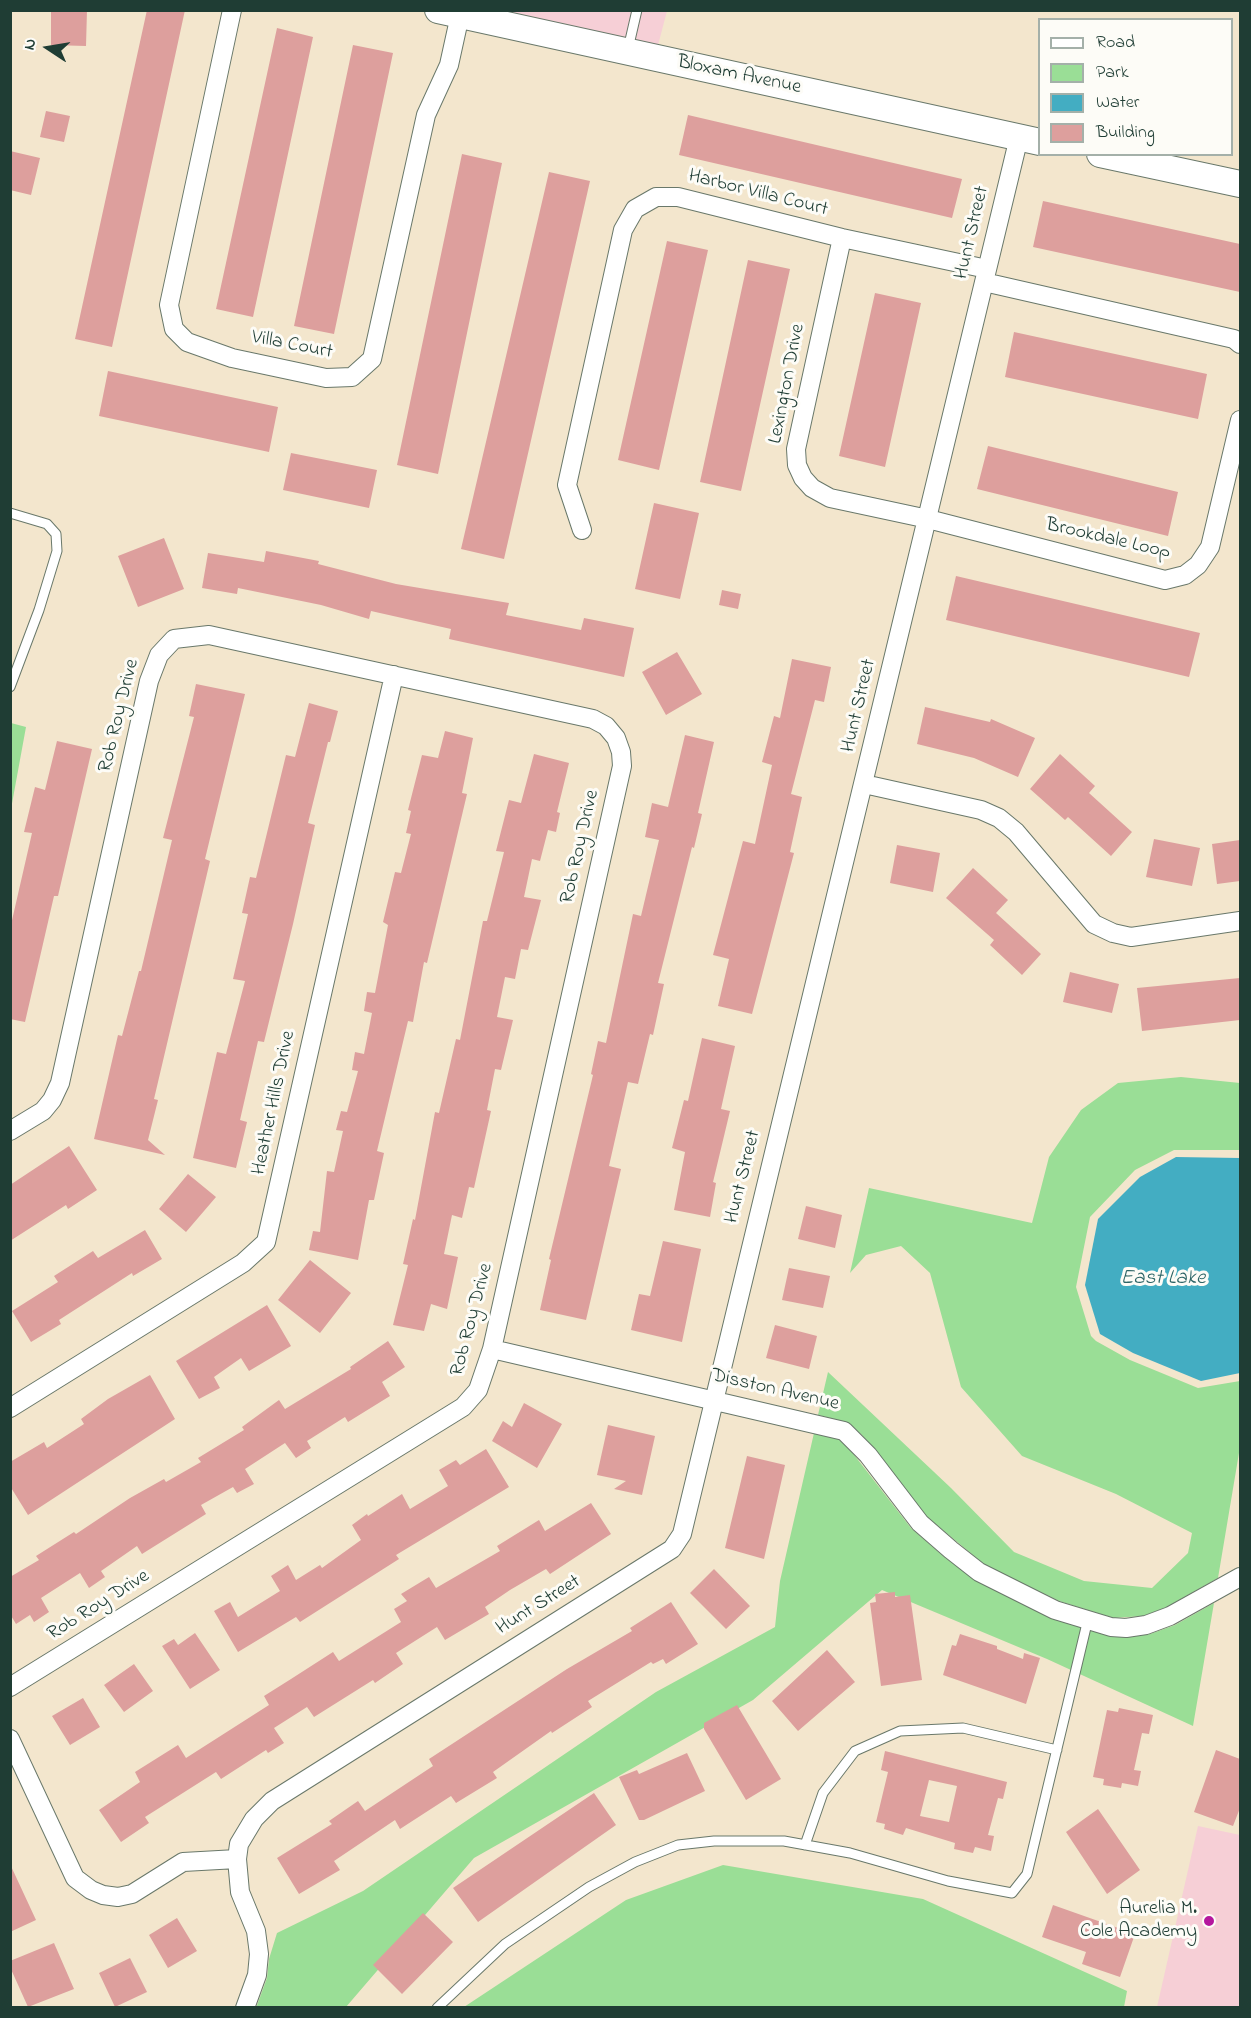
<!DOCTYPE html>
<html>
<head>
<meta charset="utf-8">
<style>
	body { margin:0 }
	#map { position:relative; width:1251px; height:2018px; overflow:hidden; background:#f3e6cd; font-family:"Indie Flower",sans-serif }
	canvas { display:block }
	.frame { position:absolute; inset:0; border:12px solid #1f3d34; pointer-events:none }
	.legend { position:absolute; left:1038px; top:18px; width:195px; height:138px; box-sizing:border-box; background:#fdfcf7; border:2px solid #a4b0a9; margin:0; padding:8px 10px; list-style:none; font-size:18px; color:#1f3d34 }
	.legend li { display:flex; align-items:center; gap:12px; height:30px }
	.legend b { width:30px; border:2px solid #a4b0a9 }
	.north { position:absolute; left:18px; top:18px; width:60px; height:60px; -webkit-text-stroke:4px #fdfcf7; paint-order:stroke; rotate:282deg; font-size:16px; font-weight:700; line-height:24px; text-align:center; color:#1f3d34 }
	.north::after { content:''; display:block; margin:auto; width:21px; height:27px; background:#1f3d34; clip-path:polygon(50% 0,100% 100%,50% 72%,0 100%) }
</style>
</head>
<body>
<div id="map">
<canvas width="1251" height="2018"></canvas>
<div class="frame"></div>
<ul class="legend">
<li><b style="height:8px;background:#fff"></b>Road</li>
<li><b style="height:16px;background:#9ade96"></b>Park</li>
<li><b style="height:16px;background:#43adc2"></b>Water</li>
<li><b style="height:16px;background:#dd9f9d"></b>Building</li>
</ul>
<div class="north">N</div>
</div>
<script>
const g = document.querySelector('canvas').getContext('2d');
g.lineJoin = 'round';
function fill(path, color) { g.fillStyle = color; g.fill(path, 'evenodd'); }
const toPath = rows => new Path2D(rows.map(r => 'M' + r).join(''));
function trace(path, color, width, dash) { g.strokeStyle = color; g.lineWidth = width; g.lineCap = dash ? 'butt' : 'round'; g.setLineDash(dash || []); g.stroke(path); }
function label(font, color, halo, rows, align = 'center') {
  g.font = font + ' "Indie Flower",sans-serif'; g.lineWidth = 6; g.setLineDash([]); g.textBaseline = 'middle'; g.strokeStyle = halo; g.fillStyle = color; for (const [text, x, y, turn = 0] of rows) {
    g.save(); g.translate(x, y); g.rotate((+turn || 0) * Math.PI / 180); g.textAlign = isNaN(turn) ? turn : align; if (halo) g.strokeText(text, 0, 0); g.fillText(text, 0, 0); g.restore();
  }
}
const built = toPath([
	[481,11,667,11,657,49],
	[1198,1826,1240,1835,1240,2007,1157,2007]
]);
const green = toPath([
	[11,723,26,727,11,809,10,723],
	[1181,1077,1240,1083,1240,1150,1174,1150,1135,1170,1090,1217,1076,1287,1091,1336,1096,1341,1130,1360,1198,1388,1240,1381,1240,1447,1218,1578,1165,1608,1143,1616,1113,1618,1059,1601,985,1565,927,1517,862,1435,846,1422,818,1415,828,1372,951,1488,1014,1552,1084,1581,1152,1588,1188,1553,1192,1533,1116,1494,1022,1456,961,1387,930,1273,901,1246,866,1255,850,1273,869,1188,1032,1223,1049,1157,1081,1110,1118,1083],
	[814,1433,839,1439,848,1447,911,1528,943,1556,975,1580,1050,1618,1108,1635,1128,1637,1150,1634,1175,1625,1214,1603,1193,1726,1047,1659,882,1590,753,1700,474,1858,346,2007,256,2008,267,1978,269,1959,277,1933,363,1891,656,1692,775,1627,780,1581],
	[723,1865,923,1899,1127,1991,1124,2007,464,2007,626,1900]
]);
const water = toPath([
	[1176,1157,1240,1158,1240,1373,1201,1381,1133,1353,1100,1334,1085,1285,1098,1219,1140,1177]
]);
const building = toPath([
	[51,10,87,10,86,46,51,45],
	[147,10,185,10,112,347,75,339],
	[277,28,313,37,253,317,216,309],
	[353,45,393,53,334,334,294,326],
	[46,111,70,116,64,142,40,137],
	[688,115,962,179,952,218,679,155],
	[10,151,40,158,31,195,10,190],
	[462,154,502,163,438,474,397,465],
	[549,172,590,181,504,559,461,549],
	[1043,201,1240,244,1240,292,1033,247],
	[667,241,708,250,659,470,618,460],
	[748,260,790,269,741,491,700,482],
	[875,293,921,303,885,467,839,456],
	[1014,332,1207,374,1198,419,1005,377],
	[108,371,278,407,269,452,99,416],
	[988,446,1178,492,1168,536,977,489],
	[291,453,377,470,369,508,283,490],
	[654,503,699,513,680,599,635,589],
	[164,538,184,589,138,607,118,556],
	[266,551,319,561,318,564,396,584,509,603,506,615,581,630,584,618,634,628,624,677,449,639,451,629,371,611,369,619,321,605,238,588,237,594,202,588,208,553,264,562],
	[956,576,1200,633,1189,677,946,620],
	[722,590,741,594,738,609,719,605],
	[677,652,702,694,666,715,642,672],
	[792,659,831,667,824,702,815,700,791,794,802,797,790,852,794,853,752,1014,718,1006,729,959,713,955,743,841,755,844,772,765,762,762,774,716,780,718],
	[196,684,245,694,205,859,210,861,154,1099,158,1100,148,1140,165,1155,94,1139,118,1035,122,1036,139,971,141,971,172,840,163,838,194,717,189,716],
	[309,703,338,711,330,742,328,742,308,823,315,825,293,924,264,1042,258,1041,240,1120,247,1122,236,1168,193,1158,217,1052,226,1054,245,981,233,979,248,914,242,913,250,877,256,878,286,755,295,757],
	[925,707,990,722,991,719,1035,738,1018,777,974,758,917,744],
	[445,731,473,738,462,793,467,794,427,963,424,962,413,1022,408,1021,377,1151,384,1153,374,1200,369,1200,358,1260,309,1250,313,1231,320,1232,327,1171,334,1172,343,1131,336,1130,341,1111,347,1112,358,1071,352,1070,355,1052,364,1054,372,1013,364,1011,367,992,375,993,388,925,383,922,395,872,401,873,411,834,406,833,411,811,408,810,422,755,438,758],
	[685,735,714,742,698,813,702,814,694,848,692,847,658,983,664,984,653,1035,650,1034,638,1084,628,1082,609,1166,621,1169,586,1320,540,1310,551,1260,549,1259,593,1075,591,1074,598,1041,606,1043,633,914,641,916,659,840,645,837,652,803,668,807],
	[57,741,92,749,58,896,54,896,25,1022,10,1019,10,929,32,833,24,832,35,787,45,790],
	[534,754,569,763,557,812,560,813,556,832,548,830,540,861,532,859,524,897,541,900,528,950,521,949,515,979,505,977,497,1017,513,1020,501,1070,495,1069,487,1110,491,1111,474,1188,469,1187,462,1218,452,1215,444,1254,458,1257,447,1309,431,1304,424,1331,393,1325,408,1265,403,1264,413,1219,415,1220,435,1112,439,1113,456,1039,460,1040,483,921,487,921,504,852,496,851,509,800,521,803],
	[1060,754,1095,786,1089,793,1132,832,1111,856,1068,817,1065,820,1030,789],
	[1154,839,1200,848,1192,886,1146,877],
	[1240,840,1240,881,1217,884,1212,844],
	[897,845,940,853,933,892,890,883],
	[973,868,1008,900,996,913,1041,954,1022,975,990,945,994,940,946,898],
	[1070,972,1119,984,1112,1013,1063,1002],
	[1240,978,1240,1020,1142,1031,1137,988],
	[702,1038,735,1046,721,1109,730,1111,713,1182,716,1183,710,1217,674,1210,685,1152,672,1148,684,1100,688,1101],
	[69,1146,97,1190,68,1209,66,1205,10,1241,10,1185],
	[188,1174,216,1197,186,1232,159,1209],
	[806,1206,842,1215,835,1248,798,1239],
	[145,1230,162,1259,133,1276,132,1273,59,1320,61,1324,31,1342,12,1311,58,1282,54,1276,93,1251,98,1258],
	[663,1241,701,1249,682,1342,631,1330,639,1294,650,1296],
	[310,1260,351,1293,320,1333,278,1300],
	[789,1268,830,1276,823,1308,782,1300],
	[267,1305,291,1346,249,1371,241,1358,214,1377,220,1388,199,1399,176,1361],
	[775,1325,817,1336,809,1369,766,1358],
	[388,1341,405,1367,382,1382,390,1396,348,1422,345,1417,307,1441,311,1448,296,1458,285,1443,245,1469,254,1484,237,1493,233,1487,201,1505,206,1514,142,1554,137,1546,101,1571,105,1577,89,1588,80,1573,41,1598,49,1612,34,1622,30,1615,16,1624,10,1614,10,1577,39,1560,36,1556,74,1532,76,1534,130,1498,164,1479,166,1482,201,1462,198,1458,244,1430,242,1427,279,1400,285,1409,351,1369,350,1367],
	[150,1375,175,1419,28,1515,10,1486,10,1462,44,1442,47,1448,84,1424,81,1419,108,1399],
	[524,1403,562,1424,537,1468,492,1441,503,1421,512,1427],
	[608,1425,655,1436,642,1495,614,1489,626,1481,597,1475],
	[486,1449,509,1487,396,1555,399,1559,300,1622,296,1617,238,1652,214,1611,230,1602,238,1617,280,1591,271,1576,288,1565,296,1580,320,1565,322,1568,361,1540,352,1525,367,1514,368,1516,402,1494,410,1509,448,1486,439,1470,456,1460,460,1465],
	[747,1456,785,1465,764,1559,725,1548],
	[591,1503,611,1534,550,1574,546,1569,510,1590,485,1607,489,1614,445,1640,437,1627,396,1653,403,1664,375,1683,373,1680,314,1717,307,1707,274,1728,284,1743,268,1753,266,1750,221,1779,216,1772,145,1817,149,1823,121,1842,99,1810,140,1782,135,1772,178,1745,186,1758,269,1705,264,1696,291,1679,333,1652,339,1661,401,1622,394,1609,407,1601,401,1594,429,1577,436,1588,500,1551,497,1546,539,1520,545,1531],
	[714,1569,750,1606,726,1629,690,1593],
	[895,1592,895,1597,910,1595,922,1680,881,1686,870,1603,876,1602,875,1594],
	[671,1602,698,1644,666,1664,663,1659,653,1664,651,1662,588,1701,592,1707,552,1733,551,1731,493,1772,497,1778,456,1803,451,1796,400,1829,395,1820,334,1861,340,1870,299,1894,277,1858,332,1824,329,1821,358,1801,365,1811,433,1766,429,1759,567,1669,632,1631,630,1628],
	[195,1633,220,1670,190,1689,162,1646,174,1639,178,1645],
	[960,1634,997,1646,997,1649,1023,1659,1024,1653,1040,1658,1026,1704,943,1675,952,1645,956,1646],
	[827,1650,855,1682,798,1731,772,1701],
	[134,1664,153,1691,124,1712,104,1685],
	[83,1698,100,1727,70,1745,52,1716],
	[737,1705,781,1779,746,1800,704,1729,704,1723],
	[1119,1708,1153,1715,1149,1734,1142,1733,1134,1770,1141,1771,1138,1786,1122,1783,1121,1788,1103,1785,1104,1779,1093,1777,1107,1710,1118,1712],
	[1216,1750,1240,1759,1240,1808,1233,1826,1194,1812],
	[885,1751,1007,1782,1003,1799,998,1798,988,1835,994,1836,991,1851,975,1847,973,1853,954,1849,955,1843,906,1828,903,1835,884,1829,885,1824,876,1822,888,1772,881,1770],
	[929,1780,957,1786,949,1822,920,1816],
	[687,1753,705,1791,644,1820,639,1820,619,1777,637,1770,639,1774],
	[594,1793,616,1825,478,1922,453,1888],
	[1098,1809,1140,1870,1107,1894,1066,1832],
	[10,1864,36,1920,10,1932],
	[1053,1905,1135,1934,1120,1977,1082,1964,1086,1952,1042,1937],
	[423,1913,453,1942,402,1994,373,1965],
	[177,1918,197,1951,168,1968,149,1935],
	[54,1943,74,1989,28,2007,10,1967,10,1961],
	[130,1958,147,1992,115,2007,99,1973]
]);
const lane = toPath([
	[628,49,637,10],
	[10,513,47,524,56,534,57,551,39,610,10,687],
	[805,1845,823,1793,855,1751,900,1731,963,1728,1057,1750],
	[437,2008,505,1944,589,1887,635,1862,678,1845,714,1841,784,1841,850,1853,948,1881,1012,1893,1027,1874,1088,1619]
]);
const street = toPath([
	[232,10,169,305,174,329,187,342,232,358,326,378,352,377,372,359,426,115,449,65,460,15],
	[842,238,796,449,797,465,803,478,812,488,830,498,928,519,1165,580,1185,575,1198,565,1210,547,1240,420],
	[984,282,1234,339,1240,344],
	[582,530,567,485,623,230,635,209,656,197,678,197,842,238,987,269],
	[864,784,981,810,999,818,1016,832,1094,924,1113,933,1131,937,1240,921],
	[10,1131,43,1111,52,1100,60,1083,149,681,159,655,174,639,209,635,593,719,606,726,616,738,621,752,622,766,492,1349,478,1390,463,1407,10,1687],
	[492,1349,844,1431,868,1455,920,1523,951,1550,979,1572,1055,1610,1111,1627,1126,1628,1146,1625,1170,1616,1240,1577],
	[10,1408,243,1263,266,1242,394,675],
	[10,1739,75,1878,91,1890,103,1895,118,1897,132,1894,183,1862,237,1859],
	[245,2008,257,1975,259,1954,256,1931,240,1892,237,1859,239,1844,254,1819,272,1801,672,1549,682,1534,1019,137]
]);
const secondary = toPath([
	[438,10,1040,142],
	[1100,154,1240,184]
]);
const markers = [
	[1209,1921,6,"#b5179e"]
];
const streetNames = [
	["Bloxam Avenue",739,76,12],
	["Harbor Villa Court",758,194,14],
	["Hunt Street",973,233,-77],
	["Villa Court",292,346,11],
	["Lexington Drive",788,384,-79],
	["Brookdale Loop",1108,540,13],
	["Hunt Street",860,706,-77],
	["Rob Roy Drive",120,716,-76],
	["Rob Roy Drive",581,847,-77],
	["Heather Hills Drive",275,1103,-78],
	["Hunt Street",744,1177,-76],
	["Rob Roy Drive",473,1320,-75],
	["Disston Avenue",775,1391,13],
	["Rob Roy Drive",99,1606,-32],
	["Hunt Street",539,1606,-32]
];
const poiNames = [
	["Aurelia M.",1197,1910],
	["Cole Academy",1197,1933]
];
const waterNames = [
	["East Lake",1163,1280]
];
fill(built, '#f6cfd6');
fill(green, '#9ade96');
fill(water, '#43adc2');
fill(building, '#dd9f9d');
trace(lane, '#69786a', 11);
trace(street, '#69786a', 20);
trace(secondary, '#69786a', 28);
trace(lane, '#fff', 9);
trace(street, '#fff', 18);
trace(secondary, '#fff', 26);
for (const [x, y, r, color] of markers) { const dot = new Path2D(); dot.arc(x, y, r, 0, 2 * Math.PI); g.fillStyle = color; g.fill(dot); trace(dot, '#fdfcf7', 2); }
label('20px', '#1f3d34', '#fdfcf7', streetNames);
label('20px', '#1f3d34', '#fdfcf7', poiNames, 'right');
label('italic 21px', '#2c6466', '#fdfcf7', waterNames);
</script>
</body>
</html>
